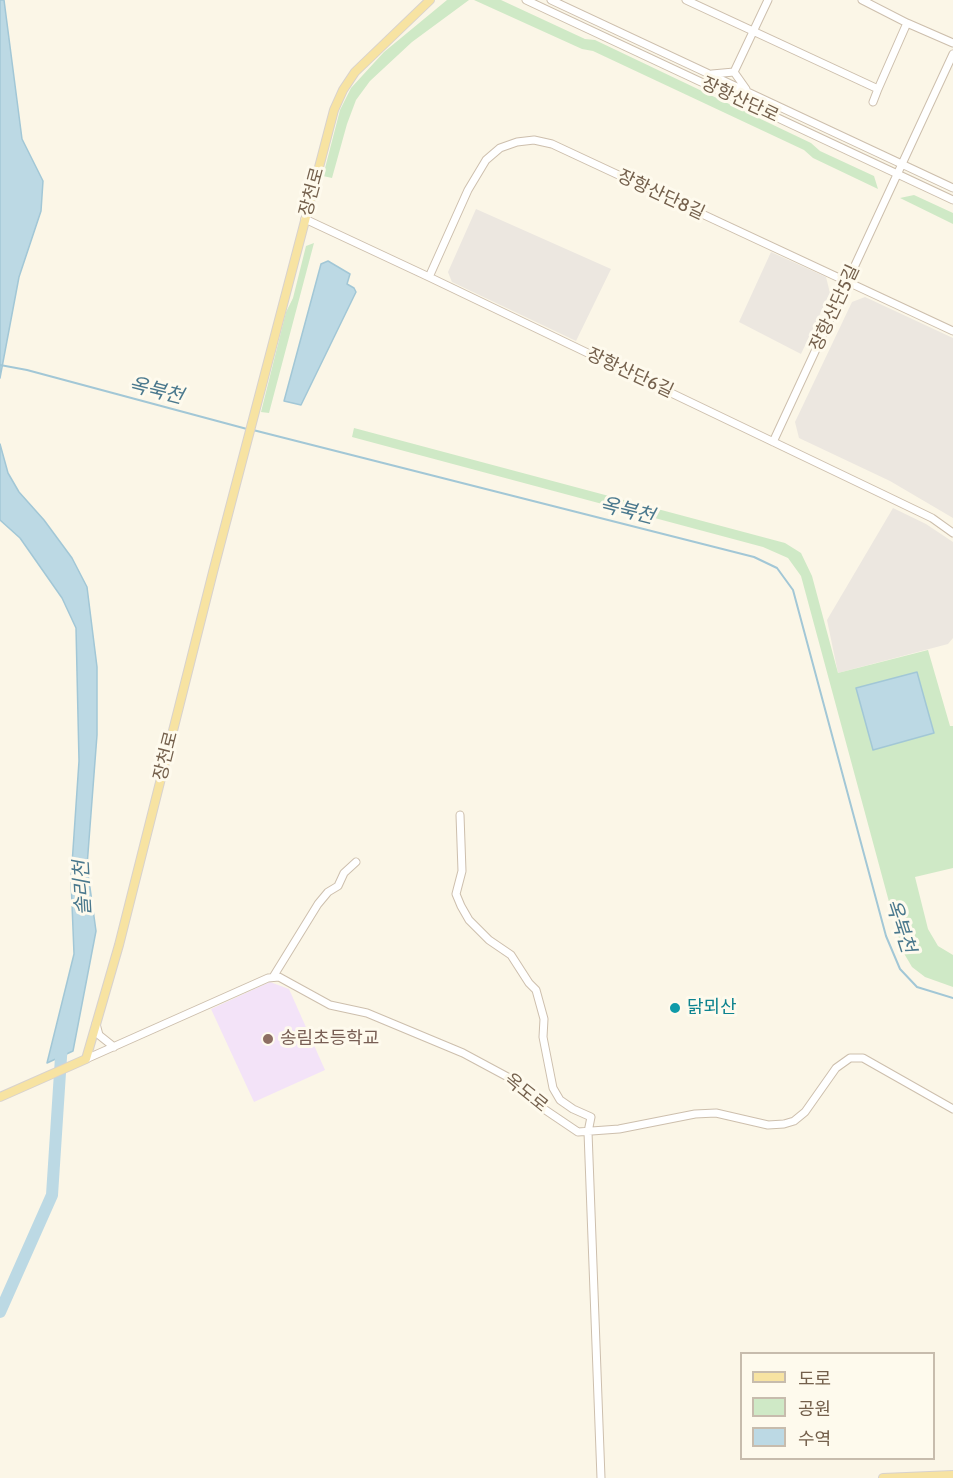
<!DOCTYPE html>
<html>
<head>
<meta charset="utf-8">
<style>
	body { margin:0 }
	#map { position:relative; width:953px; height:1478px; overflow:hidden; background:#fbf6e7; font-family:Cabin,"Noto Sans KR",sans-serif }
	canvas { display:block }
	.legend { position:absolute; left:740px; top:1352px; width:195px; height:108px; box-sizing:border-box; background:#fefaed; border:2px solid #c7bcad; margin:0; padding:8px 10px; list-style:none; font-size:18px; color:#74604c }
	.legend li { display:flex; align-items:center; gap:12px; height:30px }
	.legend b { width:30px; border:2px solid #c7bcad }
</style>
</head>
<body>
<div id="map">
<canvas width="953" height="1478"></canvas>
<ul class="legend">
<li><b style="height:8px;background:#f7e3a2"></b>도로</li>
<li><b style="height:16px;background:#cfe9c6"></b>공원</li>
<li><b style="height:16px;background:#bcd9e4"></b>수역</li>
</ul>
</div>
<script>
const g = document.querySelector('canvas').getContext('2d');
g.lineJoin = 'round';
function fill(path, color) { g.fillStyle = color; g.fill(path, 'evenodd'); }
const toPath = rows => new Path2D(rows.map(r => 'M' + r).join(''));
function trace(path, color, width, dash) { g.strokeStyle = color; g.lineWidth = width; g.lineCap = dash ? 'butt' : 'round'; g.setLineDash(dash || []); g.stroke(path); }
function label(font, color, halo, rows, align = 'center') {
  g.font = font + ' Cabin,"Noto Sans KR",sans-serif'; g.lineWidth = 6; g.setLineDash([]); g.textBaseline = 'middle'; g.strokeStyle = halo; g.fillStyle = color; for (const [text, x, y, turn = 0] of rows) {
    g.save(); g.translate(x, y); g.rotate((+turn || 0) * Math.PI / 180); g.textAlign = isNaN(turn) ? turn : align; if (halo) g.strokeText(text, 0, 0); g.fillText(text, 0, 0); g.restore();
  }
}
const industrial = toPath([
	[476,209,611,269,576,341,452,282,448,272],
	[771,252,826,277,830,293,801,354,739,322],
	[865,297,953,338,953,518,890,481,799,438,795,422,852,302],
	[893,508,926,524,953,542,953,638,948,644,838,673,827,620]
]);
const education = toPath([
	[270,982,289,989,325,1070,254,1102,211,1009]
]);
const green = toPath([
	[447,0,469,0,412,42,370,81,356,100,347,124,332,178,323,176,340,110,351,88,384,52],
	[474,0,501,0,585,39,595,40,811,143,820,151,874,176,878,189,813,158,804,150,593,51,582,49],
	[914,195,953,213,953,224,900,198],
	[314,243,269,413,261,412,286,312,293,298,306,246],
	[354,428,785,543,801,553,812,576,838,673,928,650,950,726,953,726,953,868,915,877,928,929,938,946,953,955,953,987,925,977,912,967,902,950,801,576,788,558,763,547,352,437]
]);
const water = toPath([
	[0,0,4,0,22,139,43,181,41,211,19,277,0,378,0,0],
	[328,261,350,274,347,284,354,288,356,292,301,405,284,401,321,264,328,261],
	[0,444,8,473,19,492,44,520,72,558,87,587,97,667,97,735,87,866,96,931,73,1051,47,1063,74,954,71,879,79,761,76,628,62,598,20,538,0,520,0,444],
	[917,672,934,733,873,750,856,688,917,672]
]);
const stream = toPath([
	[0,365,27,370,247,429],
	[253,430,754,557,777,568,793,590,886,936,900,969,917,987,953,998]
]);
const river = toPath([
	[0,1312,52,1195,62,1042]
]);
const minor = toPath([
	[526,0,953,200],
	[551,0,953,188],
	[686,0,878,89,907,23],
	[862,0,907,23,953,43],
	[734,72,768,0],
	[734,72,746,89],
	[712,74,734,72],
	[873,102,878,89],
	[305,219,429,277,880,493,932,518,953,533],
	[429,277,468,190,486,160,500,148,517,142,534,140,552,144,953,331],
	[773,442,953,54],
	[460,815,462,871,456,894,461,906,469,920,489,940,511,955,529,983,536,990,544,1019,543,1037,553,1088,560,1100,573,1109,591,1117,588,1132,601,1478],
	[273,977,318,904,328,892,338,886,344,873,356,862],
	[96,1024,99,1035,114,1047],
	[86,1059,268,978,279,977,330,1005,367,1013,463,1053,517,1082,538,1105,578,1132,619,1129,695,1114,716,1113,768,1125,784,1124,794,1121,805,1112,836,1068,850,1058,863,1058,953,1109]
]);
const major = toPath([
	[0,1097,86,1059,119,945,213,572,334,110,343,90,355,72,430,0],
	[883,1478,953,1475]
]);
const markers = [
	[675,1008,6,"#0f9aa8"],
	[268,1039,6,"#8d6e63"]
];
const streetNames = [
	["장항산단로",740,100,25],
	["장천로",312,192,-75],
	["장항산단8길",661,195,25],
	["장항산단5길",835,308,-65],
	["장항산단6길",630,373,25],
	["장천로",166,756,-76],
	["옥도로",526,1093,39]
];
const cultureNames = [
	["닭뫼산",687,1008]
];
const educationNames = [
	["송림초등학교",280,1039]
];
const waterNames = [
	["옥북천",156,391,14],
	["옥북천",627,511,14],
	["솔리천",83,888,-93],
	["옥북천",900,926,72]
];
fill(industrial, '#ece7e0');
fill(education, '#f3e3f8');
fill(green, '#cfe9c6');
fill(water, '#bcd9e4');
trace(water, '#a2c7d6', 1.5);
trace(stream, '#a2c7d6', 2);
trace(river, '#bcd9e4', 12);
trace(minor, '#cdbfad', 9);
trace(major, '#d8d2cd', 10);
trace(minor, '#fff', 7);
trace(major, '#f7e3a2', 8);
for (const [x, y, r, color] of markers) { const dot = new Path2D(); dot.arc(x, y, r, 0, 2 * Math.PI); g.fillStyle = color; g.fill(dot); trace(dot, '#fefaed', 2); }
label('18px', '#74604c', '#fefaed', streetNames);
label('18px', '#0d838f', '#fefaed', cultureNames, 'left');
label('18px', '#785e54', '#fefaed', educationNames, 'left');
label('italic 20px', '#4a788d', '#fefaed', waterNames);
</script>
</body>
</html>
